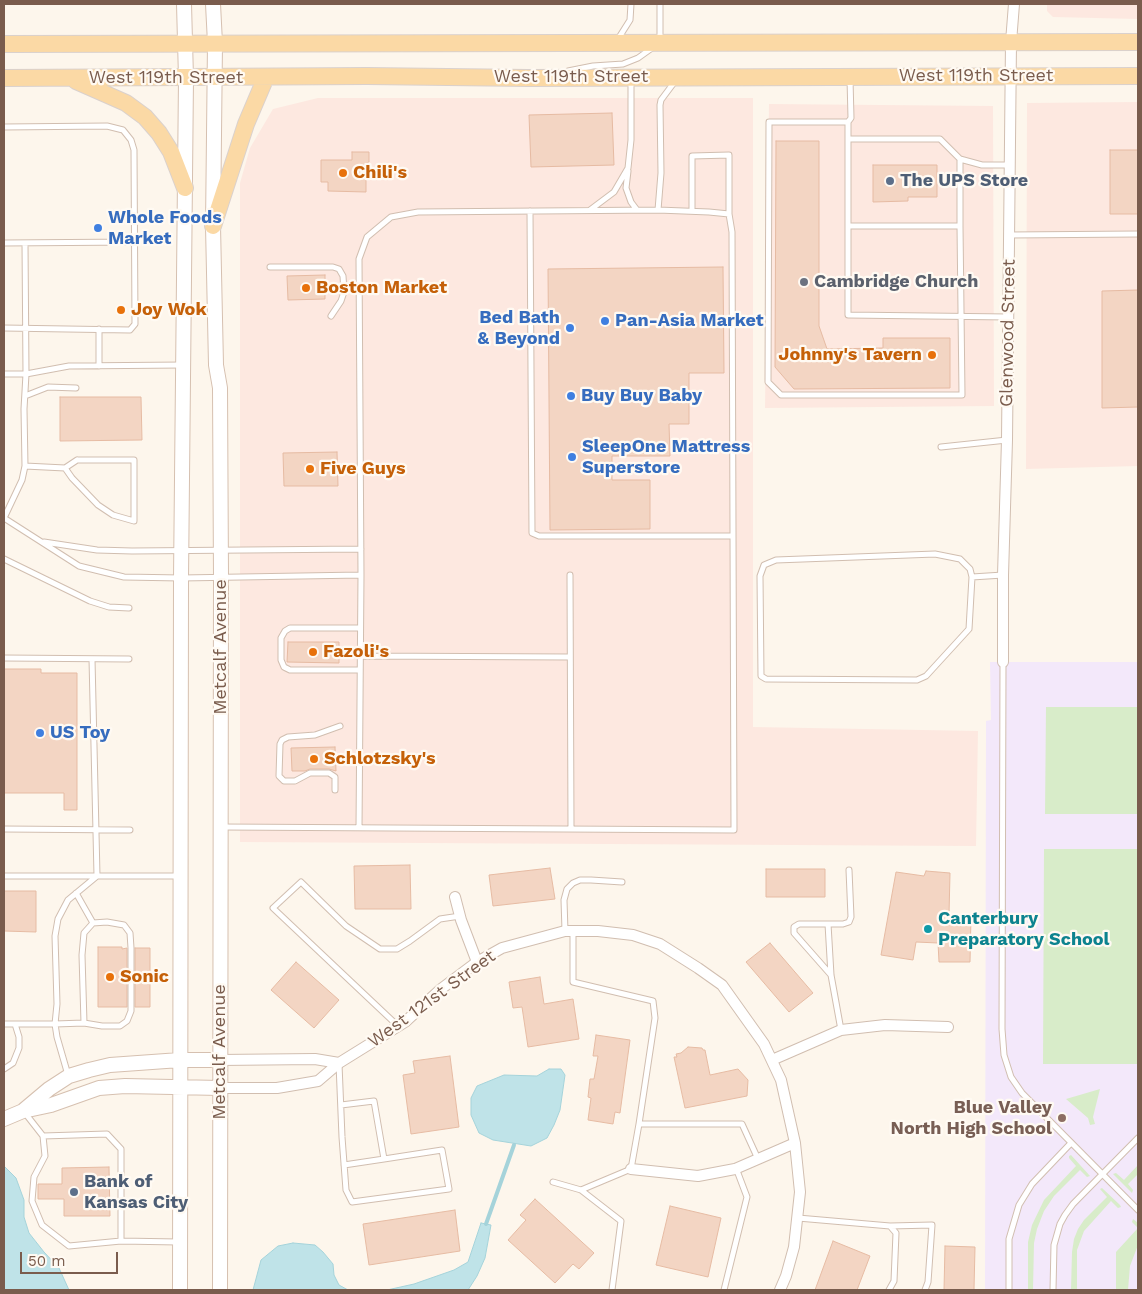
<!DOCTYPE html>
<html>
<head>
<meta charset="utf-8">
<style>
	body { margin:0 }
	#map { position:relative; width:1142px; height:1294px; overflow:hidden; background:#fdf6ec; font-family:"Work Sans",sans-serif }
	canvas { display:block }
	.frame { position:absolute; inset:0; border:5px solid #7a5c4d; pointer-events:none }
	.scale { position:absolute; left:20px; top:1252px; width:98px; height:22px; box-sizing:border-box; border:2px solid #7a5c4d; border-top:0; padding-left:6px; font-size:15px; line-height:18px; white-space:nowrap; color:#7a5c4d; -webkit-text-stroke:4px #fffaf3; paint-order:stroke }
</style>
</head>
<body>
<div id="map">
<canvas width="1142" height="1294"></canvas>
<div class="frame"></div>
<div class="scale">50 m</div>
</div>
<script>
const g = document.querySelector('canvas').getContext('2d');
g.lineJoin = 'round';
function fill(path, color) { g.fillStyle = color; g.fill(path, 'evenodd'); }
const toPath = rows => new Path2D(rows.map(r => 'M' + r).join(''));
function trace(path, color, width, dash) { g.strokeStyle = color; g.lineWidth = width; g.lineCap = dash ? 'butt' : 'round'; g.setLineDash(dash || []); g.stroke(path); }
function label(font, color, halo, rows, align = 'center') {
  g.font = font + ' "Work Sans",sans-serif'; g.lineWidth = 4.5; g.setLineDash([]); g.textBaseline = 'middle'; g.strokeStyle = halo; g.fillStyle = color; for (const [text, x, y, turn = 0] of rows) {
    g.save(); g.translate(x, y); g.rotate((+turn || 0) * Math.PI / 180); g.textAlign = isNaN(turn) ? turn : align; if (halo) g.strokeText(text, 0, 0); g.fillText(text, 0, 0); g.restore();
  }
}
const commercial = toPath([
	[1047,4,1138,4,1138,19,1053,17,1047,11],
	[318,98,753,98,753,727,978,731,976,846,240,842,240,183,250,148,273,109],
	[1138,102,1138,466,1026,469,1027,103],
	[769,104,993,106,994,406,765,408]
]);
const education = toPath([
	[990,662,1138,662,1138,1290,985,1290,986,721,991,720]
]);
const green = toPath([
	[1046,707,1138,707,1138,814,1045,814],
	[1044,849,1138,849,1138,1064,1043,1064],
	[1100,1089,1093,1117,1095,1124,1090,1125,1088,1118,1066,1099],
	[1071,1155,1090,1176,1087,1177,1080,1170,1054,1196,1044,1211,1037,1229,1034,1243,1033,1290,1028,1290,1028,1242,1032,1225,1044,1200,1076,1166,1069,1158,1069,1156],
	[1138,1165,1138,1174,1128,1184,1133,1190,1132,1193,1113,1174,1116,1173,1124,1180],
	[1102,1188,1120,1205,1121,1207,1118,1208,1111,1201,1084,1231,1077,1250,1077,1290,1071,1290,1072,1252,1074,1239,1078,1229,1084,1220,1107,1197,1100,1189],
	[1133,1219,1138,1223,1138,1245,1130,1266,1128,1290,1116,1290,1116,1252,1138,1228,1132,1222]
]);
const water = toPath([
	[549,1069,561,1069,565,1075,560,1110,554,1125,547,1138,531,1146,493,1140,479,1133,471,1115,471,1098,477,1086,504,1075,537,1076,549,1069],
	[4,1166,16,1178,24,1200,24,1217,29,1233,44,1252,59,1268,69,1290,4,1290,4,1166],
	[481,1223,491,1225,485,1258,477,1276,468,1290,387,1290,414,1284,454,1270,468,1262,481,1223],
	[293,1243,315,1245,323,1252,333,1264,334,1275,339,1285,348,1290,253,1290,261,1260,278,1246,293,1243]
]);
const stream = toPath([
	[486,1224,514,1145]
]);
const building = toPath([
	[612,113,614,165,531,167,529,115,612,113],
	[776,141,819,141,819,326,827,349,883,348,883,338,950,338,950,388,794,389,775,367,776,141],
	[1110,150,1138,150,1138,214,1110,214,1110,150],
	[352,152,369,152,369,162,366,163,366,192,328,191,328,182,321,182,321,160,352,160,352,152],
	[873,165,937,165,937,197,908,197,908,201,873,202,873,165],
	[723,267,724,373,689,373,689,424,669,424,670,456,612,456,612,480,650,480,650,529,550,530,548,269,723,267],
	[325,275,325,299,288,300,287,276,325,275],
	[1138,290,1138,407,1102,408,1102,291,1138,290],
	[60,397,141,397,142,440,60,441,60,397],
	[337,452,338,486,284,486,283,453,337,452],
	[288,642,339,642,339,663,287,662,288,642],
	[4,669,41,669,41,673,77,673,77,810,64,810,64,793,4,793,4,669],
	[335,747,336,771,329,769,310,769,305,771,292,771,291,748,335,747],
	[410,865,411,909,355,909,354,866,410,865],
	[550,868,555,899,493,906,489,875,550,868],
	[766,869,825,869,825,897,766,897,766,869],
	[926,871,950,873,949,915,971,916,970,962,939,962,938,943,916,942,913,960,881,955,896,872,924,876,926,871],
	[4,891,36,891,36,932,4,931,4,891],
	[770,943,813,993,789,1012,746,962,770,943],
	[98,947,122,947,122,949,127,948,127,1007,98,1007,98,947],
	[135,948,150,948,150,1007,135,1007,135,948],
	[296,962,339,1000,314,1028,271,990,296,962],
	[540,977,544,1004,573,999,579,1039,528,1047,522,1007,513,1008,509,982,540,977],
	[596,1035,630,1040,620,1113,615,1112,613,1124,588,1120,591,1098,588,1097,590,1079,594,1079,598,1056,593,1056,596,1035],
	[688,1047,702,1048,703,1050,705,1050,710,1075,738,1069,748,1080,747,1096,685,1108,674,1057,677,1057,676,1054,681,1053,688,1047],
	[450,1056,459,1127,411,1134,403,1075,415,1073,413,1061,450,1056],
	[109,1167,110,1216,64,1216,64,1199,38,1199,38,1184,62,1184,62,1168,109,1167],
	[535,1199,594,1253,579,1269,573,1264,555,1283,508,1240,526,1220,520,1215,535,1199],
	[670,1206,721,1218,708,1277,656,1265,670,1206],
	[455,1210,460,1251,369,1265,363,1224,455,1210],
	[833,1241,870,1256,857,1290,815,1290,833,1241],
	[945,1246,975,1247,974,1290,944,1290,945,1246]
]);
const lane = toPath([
	[618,39,630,20,631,4],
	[660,41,660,4],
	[568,71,593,66,623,64,638,58,652,48],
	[850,79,851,118,848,122,848,315,1008,317],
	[4,127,107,126,123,130,131,140,134,150,135,324,130,330,4,328],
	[848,139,940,139,960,159,982,165,1010,165],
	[628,171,626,188,631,202,637,210],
	[590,210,614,192,628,168,631,140,631,80],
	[658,210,661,173,660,105,661,100,676,80],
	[530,211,532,533,539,536,733,536],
	[692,211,692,156,729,155,729,214],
	[848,226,960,226,962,395,781,395,768,382,769,122,848,122],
	[960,226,960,159],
	[1009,235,1138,234],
	[4,243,134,242],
	[270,267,333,267,339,269,343,276,344,292,341,301,331,316],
	[99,329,99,366],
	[4,374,26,374,69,366,183,365],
	[25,396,48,387,76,388],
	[941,447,1007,440],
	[77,460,134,460,134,521,113,515,98,505,72,478,65,468,77,460],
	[25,466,65,468],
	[4,518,79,566,124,577,181,578,361,575],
	[4,518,22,480,25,466,24,409,26,374,25,243],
	[44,542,97,550,132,551,361,549],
	[4,559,90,601,109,607,129,608],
	[570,575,571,829],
	[972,577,969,629,926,676,917,680,766,679,761,676,760,576,764,565,776,560,935,554,960,559,970,569,972,577,1003,575],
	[360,656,570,657],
	[4,658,129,659],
	[1003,662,1002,1029,1004,1055,1011,1077,1022,1093,1138,1210],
	[360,670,290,670,284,667,281,660,281,638,285,631,290,628,360,628],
	[335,790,335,777,329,773,310,773,295,781,284,781,279,776,280,744,282,740,288,737,315,735,340,726],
	[223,827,734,830,732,232,729,214,709,212,658,210,418,212,391,217,367,237,359,259,361,575,359,828],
	[4,829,130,830],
	[4,876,178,876],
	[76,893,93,923],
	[828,924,831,975,841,1030],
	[565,931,564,900,567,889,573,883,580,880,591,880,622,882],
	[573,931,573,982,653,1001,655,1018,639,1124,742,1124,758,1159],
	[831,975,794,933,794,927,799,924,843,924,849,922,851,917,849,870],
	[84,1023,82,955,84,933,93,923,107,922,124,925,130,933,131,948,131,1011,127,1021,120,1026,102,1026,84,1023,55,1024,57,1004,55,936,58,919,68,900,97,876,92,659],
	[4,1024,55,1024,57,1037,68,1075],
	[398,1026,273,908,301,882,346,926,380,949,397,949,410,941,440,919,460,916],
	[339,1064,342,1137,346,1190,352,1202,449,1189,442,1150,384,1159,374,1101,341,1105],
	[4,1069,13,1063,19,1048,19,1037,15,1024],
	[25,1113,43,1136,107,1134,121,1149,121,1241,69,1246,42,1225,32,1201,34,1177,45,1156,43,1136],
	[344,1165,384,1159],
	[553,1182,581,1190,621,1221,612,1290],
	[581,1190,631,1169,639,1124],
	[798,1218,890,1226,896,1233,894,1281,889,1290],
	[890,1226,932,1225,928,1282,925,1290],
	[121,1241,178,1242],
	[724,1290,747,1197,736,1168],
	[1009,1290,1009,1239,1019,1205,1032,1184,1071,1143],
	[1053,1290,1054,1245,1060,1224,1065,1215,1073,1204,1138,1138]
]);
const street = toPath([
	[1003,662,1003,575,1007,440,1011,42,1014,4],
	[455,897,461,920,477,962],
	[219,1060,315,1059,339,1063],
	[772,1060,841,1030,885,1025,948,1027],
	[220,1088,277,1088,318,1081,339,1063,405,1022,441,989,477,962,502,948,565,931,598,931,633,935,660,944,698,968,722,985,764,1044,781,1080,795,1143,800,1192,794,1247,786,1276,780,1290],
	[631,1169,698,1176,735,1169,795,1143]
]);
const secondary = toPath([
	[213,4,215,43,213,226,216,365,220,388,221,577,220,1290],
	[24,1110,49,1089,69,1076,89,1070,110,1065,180,1060,219,1060],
	[4,1119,23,1111,51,1105,99,1088,125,1086,220,1088],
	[180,1290,181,578,186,78,184,4]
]);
const primary = toPath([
	[4,44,1138,42],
	[4,78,367,76,528,78,1138,76],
	[76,81,126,103,145,117,159,133,171,152,185,188],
	[213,226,246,124,266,77]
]);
const markers = [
	[343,173,5,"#e8710a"],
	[890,181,5,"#5c6f8a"],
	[98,228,5,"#3f7fe0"],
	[804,282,5,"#6b7280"],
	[306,288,5,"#e8710a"],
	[121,310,5,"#e8710a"],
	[605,321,5,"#3f7fe0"],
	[570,328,5,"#3f7fe0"],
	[932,355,5,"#e8710a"],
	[571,396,5,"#3f7fe0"],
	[572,457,5,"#3f7fe0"],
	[310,469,5,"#e8710a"],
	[313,652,5,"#e8710a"],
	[40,733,5,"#3f7fe0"],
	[314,759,5,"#e8710a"],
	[928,929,5,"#0f9aa8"],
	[110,977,5,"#e8710a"],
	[1062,1118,5,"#8d6e63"],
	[74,1192,5,"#5c6f8a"]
];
const streetNames = [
	["West 119th Street",976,76],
	["West 119th Street",571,77],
	["West 119th Street",166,78],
	["Glenwood Street",1008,333,-89],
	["Metcalf Avenue",221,647,-90],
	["West 121st Street",432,999,-36],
	["Metcalf Avenue",220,1052,-90]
];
const foodNames = [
	["Chili's",353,173],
	["Boston Market",316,288],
	["Joy Wok",131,310],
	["Johnny's Tavern",922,355,"right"],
	["Five Guys",320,469],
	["Fazoli's",323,652],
	["Schlotzsky's",324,759],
	["Sonic",120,977]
];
const serviceNames = [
	["The UPS Store",900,181],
	["Bank of",84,1182],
	["Kansas City",84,1203]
];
const shopNames = [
	["Whole Foods",108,218],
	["Market",108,239],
	["Bed Bath",560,318,"right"],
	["& Beyond",560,339,"right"],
	["Pan-Asia Market",615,321],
	["Buy Buy Baby",581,396],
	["SleepOne Mattress",582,447],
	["Superstore",582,468],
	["US Toy",50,733]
];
const worshipNames = [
	["Cambridge Church",814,282]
];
const cultureNames = [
	["Canterbury",938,919],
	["Preparatory School",938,940]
];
const educationNames = [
	["Blue Valley",1052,1108],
	["North High School",1052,1129]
];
fill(commercial, '#fde8e0');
fill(education, '#f3e8fa');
fill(green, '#d8ecc9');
fill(water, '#bfe3e8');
trace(water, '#a5d3da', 1);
trace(stream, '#a5d3da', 4);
fill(building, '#f3d5c3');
trace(building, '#e6bba3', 1);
trace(lane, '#d1beb0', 7);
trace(street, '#d1beb0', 12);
trace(secondary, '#d6c0b0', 16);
trace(primary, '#dad1cd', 18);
trace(lane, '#fff', 5);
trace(street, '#fff', 10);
trace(secondary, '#fff', 14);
trace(primary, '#fbd9a5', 16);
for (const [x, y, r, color] of markers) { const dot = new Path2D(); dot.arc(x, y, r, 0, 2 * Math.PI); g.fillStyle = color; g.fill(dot); trace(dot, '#fffaf3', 2); }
label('18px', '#7a5c4d', '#fffaf3', streetNames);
label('bold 18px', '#c56008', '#fffaf3', foodNames, 'left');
label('bold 18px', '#4e5e75', '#fffaf3', serviceNames, 'left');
label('bold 18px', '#366cbe', '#fffaf3', shopNames, 'left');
label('bold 18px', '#5b616d', '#fffaf3', worshipNames, 'left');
label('bold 18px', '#0d838f', '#fffaf3', cultureNames, 'left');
label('bold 18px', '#785e54', '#fffaf3', educationNames, 'right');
</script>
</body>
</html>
